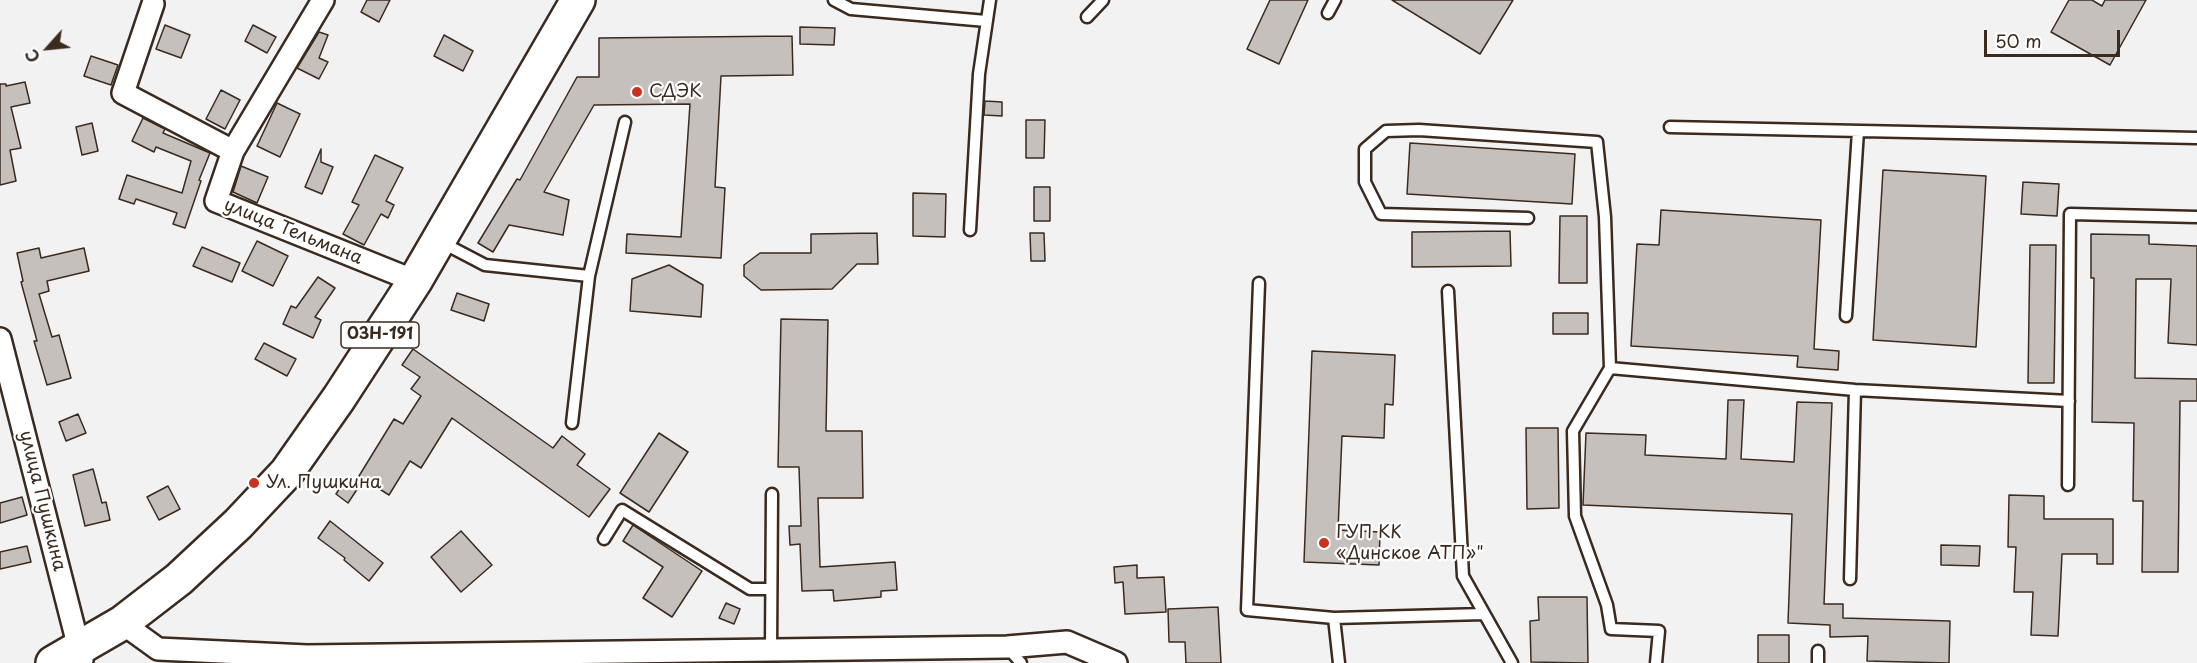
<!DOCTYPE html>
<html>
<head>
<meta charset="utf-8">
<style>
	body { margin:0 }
	#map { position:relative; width:2197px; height:663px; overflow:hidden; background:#f3f2f2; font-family:"Playpen Sans",sans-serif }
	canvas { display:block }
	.north { position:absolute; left:18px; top:18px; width:60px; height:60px; -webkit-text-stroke:4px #fff; paint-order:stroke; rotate:243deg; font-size:16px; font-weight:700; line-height:24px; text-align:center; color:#3b2a1e }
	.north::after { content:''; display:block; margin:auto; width:21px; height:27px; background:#3b2a1e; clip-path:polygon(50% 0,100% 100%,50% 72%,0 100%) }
	.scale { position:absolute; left:1984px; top:30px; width:136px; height:27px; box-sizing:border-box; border:3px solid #3b2a1e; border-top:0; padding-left:8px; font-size:18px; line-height:21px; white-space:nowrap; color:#3b2a1e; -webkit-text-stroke:4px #fff; paint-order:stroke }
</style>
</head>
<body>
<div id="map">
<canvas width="2197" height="663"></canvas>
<div class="north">С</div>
<div class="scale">50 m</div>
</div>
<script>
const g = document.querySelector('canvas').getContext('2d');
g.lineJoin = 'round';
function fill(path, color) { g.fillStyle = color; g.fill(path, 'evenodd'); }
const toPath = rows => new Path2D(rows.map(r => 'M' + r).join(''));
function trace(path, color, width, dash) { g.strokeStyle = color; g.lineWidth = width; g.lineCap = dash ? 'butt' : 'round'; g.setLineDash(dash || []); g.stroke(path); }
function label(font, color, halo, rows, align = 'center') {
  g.font = font + ' "Playpen Sans",sans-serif'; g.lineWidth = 4.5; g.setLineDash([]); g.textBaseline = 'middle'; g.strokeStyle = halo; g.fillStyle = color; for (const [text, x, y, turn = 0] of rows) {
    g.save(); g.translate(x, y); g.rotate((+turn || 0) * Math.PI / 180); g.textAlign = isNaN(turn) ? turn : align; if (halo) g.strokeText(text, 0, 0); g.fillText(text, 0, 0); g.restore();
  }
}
const building = toPath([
	[367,0,390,0,379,22,361,12,367,0],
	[1270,0,1308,0,1279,64,1247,49,1270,0],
	[1392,0,1513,0,1480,54,1392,0],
	[2069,0,2092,0,2102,6,2105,0,2146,0,2110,65,2051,32,2069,0],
	[165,25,190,35,181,58,156,49,165,25],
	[253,25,276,37,267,53,245,41,253,25],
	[800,27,835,28,834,45,800,44,800,27],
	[319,32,328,35,319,58,328,62,319,79,297,68,319,32],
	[444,35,473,51,463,71,434,56,444,35],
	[792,36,793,75,721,76,715,187,725,188,721,258,626,253,627,234,681,237,690,104,594,105,544,192,569,200,563,235,509,225,493,252,478,243,517,179,520,180,577,77,599,77,599,38,792,36],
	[91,56,118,65,111,85,84,76,91,56],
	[25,82,30,103,11,107,21,148,10,150,16,181,0,185,0,84,6,84,6,86,25,82],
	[221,90,240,100,225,129,206,119,221,90],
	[985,101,1002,102,1002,116,984,115,985,101],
	[277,103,300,114,280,157,257,146,277,103],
	[143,118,165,129,163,133,210,153,199,180,201,181,185,228,173,224,177,213,136,199,134,204,119,199,127,175,182,193,191,161,156,147,154,152,132,141,143,118],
	[1026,120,1045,120,1044,158,1026,158,1026,120],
	[92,123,98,151,82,155,76,127,92,123],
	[1410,143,1575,154,1572,204,1407,194,1410,143],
	[321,149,321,162,333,167,322,194,305,187,321,149],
	[375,155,403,168,386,201,394,205,388,218,381,214,364,245,343,234,359,205,352,202,375,155],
	[241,166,268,177,257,203,233,192,241,166],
	[1883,170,1986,176,1976,347,1873,340,1883,170],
	[2023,182,2059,184,2057,216,2021,214,2023,182],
	[1034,187,1050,187,1050,221,1034,221,1034,187],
	[913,193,946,194,945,237,913,236,913,193],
	[1661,210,1821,220,1814,349,1839,351,1838,370,1797,367,1798,356,1631,346,1637,244,1659,245,1661,210],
	[1560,216,1587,216,1587,283,1559,283,1560,216],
	[1510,231,1511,266,1412,267,1412,232,1510,231],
	[877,233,878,264,857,264,832,289,761,290,744,276,744,265,760,253,811,253,811,234,877,233],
	[1030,233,1044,233,1045,261,1031,261,1030,233],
	[2091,234,2149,235,2149,244,2197,246,2197,345,2168,343,2171,279,2136,279,2135,378,2197,379,2197,401,2180,401,2178,572,2142,572,2143,501,2133,501,2134,423,2092,422,2094,278,2091,278,2091,234],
	[257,241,288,256,273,286,242,271,257,241],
	[2030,245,2056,245,2054,383,2028,383,2030,245],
	[202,247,240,263,232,282,193,266,202,247],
	[39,248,41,258,84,248,89,271,47,281,49,291,39,294,52,337,59,335,71,378,47,385,34,341,37,341,21,282,23,281,17,253,39,248],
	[669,265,703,285,701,317,630,311,632,279,669,265],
	[318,277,335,288,315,317,321,320,313,338,283,324,291,306,296,308,318,277],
	[457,293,489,304,484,321,451,310,457,293],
	[1553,313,1588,313,1588,334,1553,334,1553,313],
	[781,319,828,320,826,431,862,431,863,498,818,498,820,567,895,562,897,590,881,591,881,597,834,601,833,590,802,591,800,544,790,545,789,526,801,526,799,467,778,467,781,319],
	[264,343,296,359,287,376,255,359,264,343],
	[413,349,553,448,562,436,585,454,577,465,610,489,589,517,452,418,421,468,410,461,389,495,359,476,394,419,403,424,421,396,411,389,420,377,402,365,413,349],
	[1312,351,1395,355,1393,405,1385,404,1384,438,1342,436,1338,530,1380,532,1379,565,1304,562,1312,351],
	[1728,400,1744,400,1741,459,1794,462,1797,402,1832,403,1824,604,1843,604,1843,618,1950,621,1949,663,1867,661,1868,636,1830,637,1830,625,1788,623,1792,514,1583,505,1586,433,1646,435,1645,455,1726,459,1728,400],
	[78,414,86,433,66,441,59,422,78,414],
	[1526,428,1558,428,1559,508,1527,509,1526,428],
	[659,433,688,452,649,512,620,493,659,433],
	[93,469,102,503,106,502,110,520,85,526,73,475,93,469],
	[345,480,358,488,348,503,336,494,345,480],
	[168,486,180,509,159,520,147,497,168,486],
	[2009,495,2044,496,2044,519,2113,519,2113,564,2097,564,2097,554,2062,554,2058,636,2031,635,2033,592,2014,592,2016,547,2008,547,2009,495],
	[22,497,27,515,0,523,0,503,22,497],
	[330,521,383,563,369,581,344,560,345,558,318,538,330,521],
	[633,525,702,571,672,617,643,598,663,567,623,541,633,525],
	[461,531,492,565,461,592,431,557,461,531],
	[1941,545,1980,546,1979,566,1941,565,1941,545],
	[27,546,31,562,0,569,0,552,27,546],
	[1137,565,1137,578,1164,577,1166,612,1125,614,1123,582,1115,583,1114,567,1137,565],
	[1538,597,1587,597,1588,663,1531,662,1530,621,1539,620,1538,597],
	[726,603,740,609,734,624,719,618,726,603],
	[1218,607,1221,663,1186,663,1185,642,1169,642,1168,609,1218,607],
	[1758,635,1789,635,1789,663,1758,663,1758,635]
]);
const service = toPath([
	[834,0,851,9,986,21],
	[1328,13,1335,0],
	[1087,17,1103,0],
	[1670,127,2197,138],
	[1528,218,1381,214,1365,182,1365,149,1386,131,1419,130,1597,142,1605,217,1610,368,1573,431,1575,516,1607,605,1611,629,1659,631,1656,663],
	[970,230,979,74,990,0],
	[441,242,485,265,589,276],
	[1259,283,1247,610,1334,618,1484,614],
	[1448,291,1463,576,1512,663],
	[1846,316,1858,131],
	[1610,368,1855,390,2069,401],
	[572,423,589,276,625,122],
	[2068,485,2070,214,2197,217],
	[604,539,622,510,750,589,771,589],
	[1850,579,1855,390],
	[1334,618,1339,663],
	[1007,647,1021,663],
	[771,650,772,494],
	[1818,651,1818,663]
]);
const minor = toPath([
	[323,0,233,151,216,201,415,281],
	[153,4,123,93,233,151],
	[0,339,82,660],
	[122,623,158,649,307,656,1007,647,1067,642,1116,663]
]);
const primary = toPath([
	[53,663,122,623,179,579,238,524,287,472,339,398,415,281,578,0]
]);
const markers = [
	[637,92,6,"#c8321e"],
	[254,483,6,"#c8321e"],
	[1324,543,6,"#c8321e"]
];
const shields = [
	[380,335,78]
];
const shieldNames = [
	["03Н-191",380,335]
];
const poiNames = [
	["СДЭК",649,92],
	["Ул. Пушкина",266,483],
	["ГУП КК",1336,533],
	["«Динское АТП»\"",1336,554]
];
const streetNames = [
	["улица Тельмана",293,232,22],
	["улица Пушкина",42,501,76]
];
fill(building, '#c6c0bd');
trace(building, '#3b2a1e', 1.5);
trace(service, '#3b2a1e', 15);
trace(minor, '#3b2a1e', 26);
trace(primary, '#3b2a1e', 38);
trace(service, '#fff', 10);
trace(minor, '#fff', 21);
trace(primary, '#fff', 33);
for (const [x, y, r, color] of markers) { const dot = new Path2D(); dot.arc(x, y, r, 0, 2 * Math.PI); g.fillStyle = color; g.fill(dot); trace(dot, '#fff', 2); }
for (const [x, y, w] of shields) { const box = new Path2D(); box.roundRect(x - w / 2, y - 13, w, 26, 4.5); g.fillStyle = '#fff'; g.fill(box); trace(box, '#3b2a1e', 1.5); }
label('bold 16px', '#3b2a1e', null, shieldNames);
label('18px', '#3b2a1e', '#fff', poiNames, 'left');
label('18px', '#3b2a1e', '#fff', streetNames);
</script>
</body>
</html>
